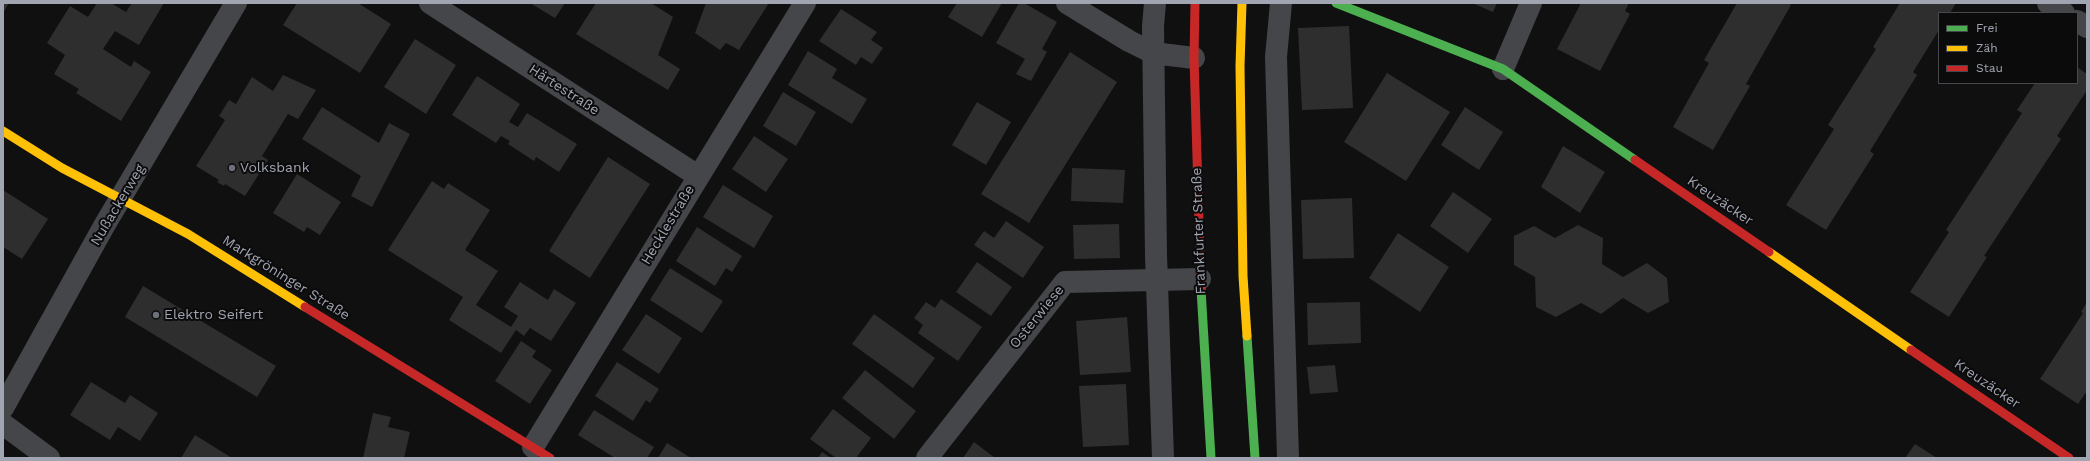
<!DOCTYPE html>
<html>
<head>
<meta charset="utf-8">
<style>
	body { margin:0 }
	#map { position:relative; width:2090px; height:461px; overflow:hidden; background:#101010; font-family:"Work Sans",sans-serif }
	canvas { display:block }
	.frame { position:absolute; inset:0; border:4px solid #a1a4b1; pointer-events:none }
	.legend { position:absolute; left:1938px; top:12px; width:140px; height:72px; box-sizing:border-box; background:#0b0b0c; border:1px solid #47484e; margin:0; padding:5px 7px; list-style:none; font-size:12px; color:#a1a4b1 }
	.legend li { display:flex; align-items:center; gap:8px; height:20px }
	.legend b { width:20px; border:1px solid #47484e }
</style>
</head>
<body>
<div id="map">
<canvas width="2090" height="461"></canvas>
<div class="frame"></div>
<ul class="legend">
<li><b style="height:5px;background:#4caf50"></b>Frei</li>
<li><b style="height:5px;background:#ffc107"></b>Zäh</li>
<li><b style="height:5px;background:#c62828"></b>Stau</li>
</ul>
</div>
<script>
const g = document.querySelector('canvas').getContext('2d');
g.lineJoin = 'round';
function fill(path, color) { g.fillStyle = color; g.fill(path, 'evenodd'); }
const toPath = rows => new Path2D(rows.map(r => 'M' + r).join(''));
function trace(path, color, width, dash) { g.strokeStyle = color; g.lineWidth = width; g.lineCap = dash ? 'butt' : 'round'; g.setLineDash(dash || []); g.stroke(path); }
function label(font, color, halo, rows, align = 'center') {
  g.font = font + ' "Work Sans",sans-serif'; g.lineWidth = 4; g.setLineDash([]); g.textBaseline = 'middle'; g.strokeStyle = halo; g.fillStyle = color; for (const [text, x, y, turn = 0] of rows) {
    g.save(); g.translate(x, y); g.rotate((+turn || 0) * Math.PI / 180); g.textAlign = isNaN(turn) ? turn : align; if (halo) g.strokeText(text, 0, 0); g.fillText(text, 0, 0); g.restore();
  }
}
const building = toPath([
	[3,3,9,3,3,13],
	[97,3,111,3,126,12,132,3,164,3,139,45,115,31,103,49,131,67,134,61,151,72,121,121,76,93,79,89,54,74,65,55,47,43,70,6,88,17],
	[297,3,358,3,391,24,360,73,283,25],
	[530,3,565,3,555,18],
	[596,3,651,3,673,17,658,55,680,69,668,90,576,34],
	[706,3,769,3,739,50,726,43,720,50,695,33],
	[957,3,1002,3,982,37,948,17],
	[1019,3,1024,3,1057,22,1042,49,1047,52,1031,81,1016,74,1025,59,996,43],
	[1472,3,1497,3,1493,12],
	[1581,3,1629,3,1625,11,1630,14,1600,71,1557,49],
	[1737,3,1788,3,1791,5,1746,84,1750,86,1713,150,1673,127,1709,63,1704,60],
	[1900,3,1956,3,1950,13,1939,13,1939,30,1913,72,1917,75,1870,151,1874,154,1826,230,1786,205,1834,129,1828,125,1876,49,1873,47],
	[841,9,877,32,871,40,883,48,872,64,861,57,856,65,819,41],
	[1349,26,1353,108,1302,110,1298,28],
	[415,39,456,65,426,114,384,87],
	[808,51,837,69,832,78,867,99,852,124,788,85],
	[1070,52,1117,82,1029,223,981,194],
	[2077,67,2087,74,2087,90,2057,136,2061,139,1984,256,1987,257,1949,317,1910,292,1949,232,1946,230,2022,113,2017,110,2035,83,2077,83],
	[1387,73,1450,112,1406,181,1344,142],
	[283,75,316,90,298,119,288,114,262,156,268,160,245,196,225,184,224,186,217,182,219,180,196,166,225,120,219,116,229,100,236,104,252,77,273,91],
	[477,76,520,104,509,122,518,127,527,113,577,144,559,172,536,157,534,161,508,144,510,141,501,136,496,143,452,115],
	[783,92,816,112,796,146,763,126],
	[977,102,1011,122,986,165,952,145],
	[322,107,379,143,389,123,410,134,372,207,351,196,361,176,302,139],
	[1465,107,1503,132,1479,170,1441,145],
	[754,136,788,159,766,192,732,169],
	[1563,146,1605,172,1580,213,1541,187],
	[608,157,650,184,590,278,549,251],
	[1072,168,1125,170,1123,203,1071,201],
	[297,174,341,202,320,235,307,227,304,232,273,213],
	[432,181,444,189,448,183,490,210,465,250,498,271,476,305,511,327,518,316,504,307,520,282,548,300,554,289,576,303,551,341,530,328,524,336,516,330,501,353,449,320,463,297,388,250],
	[723,185,773,216,754,248,703,217],
	[3,190,48,219,22,259,3,247],
	[1453,192,1492,219,1468,253,1430,226],
	[1352,198,1354,258,1303,259,1301,200],
	[1006,221,1044,247,1023,278,974,245,984,231,994,238],
	[1119,224,1120,258,1074,259,1073,225],
	[1578,225,1603,238,1602,264,1623,277,1647,263,1667,278,1669,302,1648,313,1623,298,1601,314,1581,303,1556,317,1536,307,1535,277,1514,265,1514,236,1534,226,1555,238],
	[697,227,742,256,732,272,726,268,715,286,676,261],
	[1398,233,1449,267,1420,312,1369,278],
	[977,262,1012,287,991,316,956,292],
	[670,268,723,301,702,333,650,300],
	[143,286,276,366,257,397,125,317],
	[941,299,982,327,958,361,918,333,923,325,914,318,926,302,935,308],
	[1360,302,1361,343,1308,345,1307,303],
	[2087,302,2087,391,2078,404,2040,379,2083,313,2081,312],
	[646,314,682,338,659,374,622,350],
	[874,314,935,358,913,388,852,344],
	[1127,317,1131,372,1080,375,1076,321],
	[521,341,536,351,532,357,552,370,530,404,495,381],
	[617,362,659,389,650,403,646,400,633,421,595,396],
	[1335,365,1338,392,1310,394,1307,367],
	[865,370,916,411,894,439,842,398],
	[91,382,125,403,130,395,158,413,140,441,118,427,110,440,70,415],
	[1126,384,1129,445,1083,447,1079,386],
	[833,409,871,438,856,458,836,458,810,439],
	[594,410,654,447,647,458,615,458,578,435],
	[373,413,391,417,388,427,410,432,404,458,363,458],
	[195,435,232,458,181,458],
	[974,442,995,458,963,458],
	[667,443,691,458,658,458],
	[1915,444,1937,458,1905,458],
	[822,452,831,458,818,458]
]);
const street = toPath([
	[430,3,698,176],
	[1067,3,1129,41,1153,53,1194,58],
	[1155,3,1153,26,1156,255,1163,458],
	[1281,3,1276,57,1288,458],
	[2048,3,2064,13],
	[2077,21,2087,27],
	[1503,69,1531,3],
	[3,408,104,226,236,3],
	[3,424,49,458],
	[533,447,805,3],
	[927,458,1065,282,1200,279]
]);
const fast = toPath([
	[1336,3,1503,69,1635,160],
	[1201,289,1211,458],
	[1247,336,1255,458]
]);
const slow = toPath([
	[1242,3,1240,66,1243,276,1247,336],
	[3,131,62,168,188,234,305,307],
	[1769,252,1911,350]
]);
const jam = toPath([
	[1195,3,1194,58,1201,289],
	[1635,160,1769,252],
	[305,307,550,458],
	[1911,350,2069,458]
]);
const markers = [
	[232,168,4,"#6e7079"],
	[156,315,4,"#6e7079"]
];
const streetNames = [
	["Härtestraße",564,90,33],
	["Kreuzäcker",1720,201,34],
	["Nußackerweg",118,205,-59],
	["Hecklestraße",668,225,-59],
	["Frankfurter Straße",1199,231,-92],
	["Markgröninger Straße",286,278,32],
	["Osterwiese",1037,317,-51],
	["Kreuzäcker",1987,384,34]
];
const poiNames = [
	["Volksbank",240,168],
	["Elektro Seifert",164,315]
];
fill(building, '#2e2e2f');
trace(street, '#454649', 22);
trace(fast, '#4caf50', 9);
trace(slow, '#ffc107', 9);
trace(jam, '#c62828', 9);
for (const [x, y, r, color] of markers) { const dot = new Path2D(); dot.arc(x, y, r, 0, 2 * Math.PI); g.fillStyle = color; g.fill(dot); trace(dot, '#0b0b0c', 1.5); }
label('14px', '#a1a4b1', '#0b0b0c', streetNames);
label('14px', '#a1a4b1', '#0b0b0c', poiNames, 'left');
</script>
</body>
</html>
